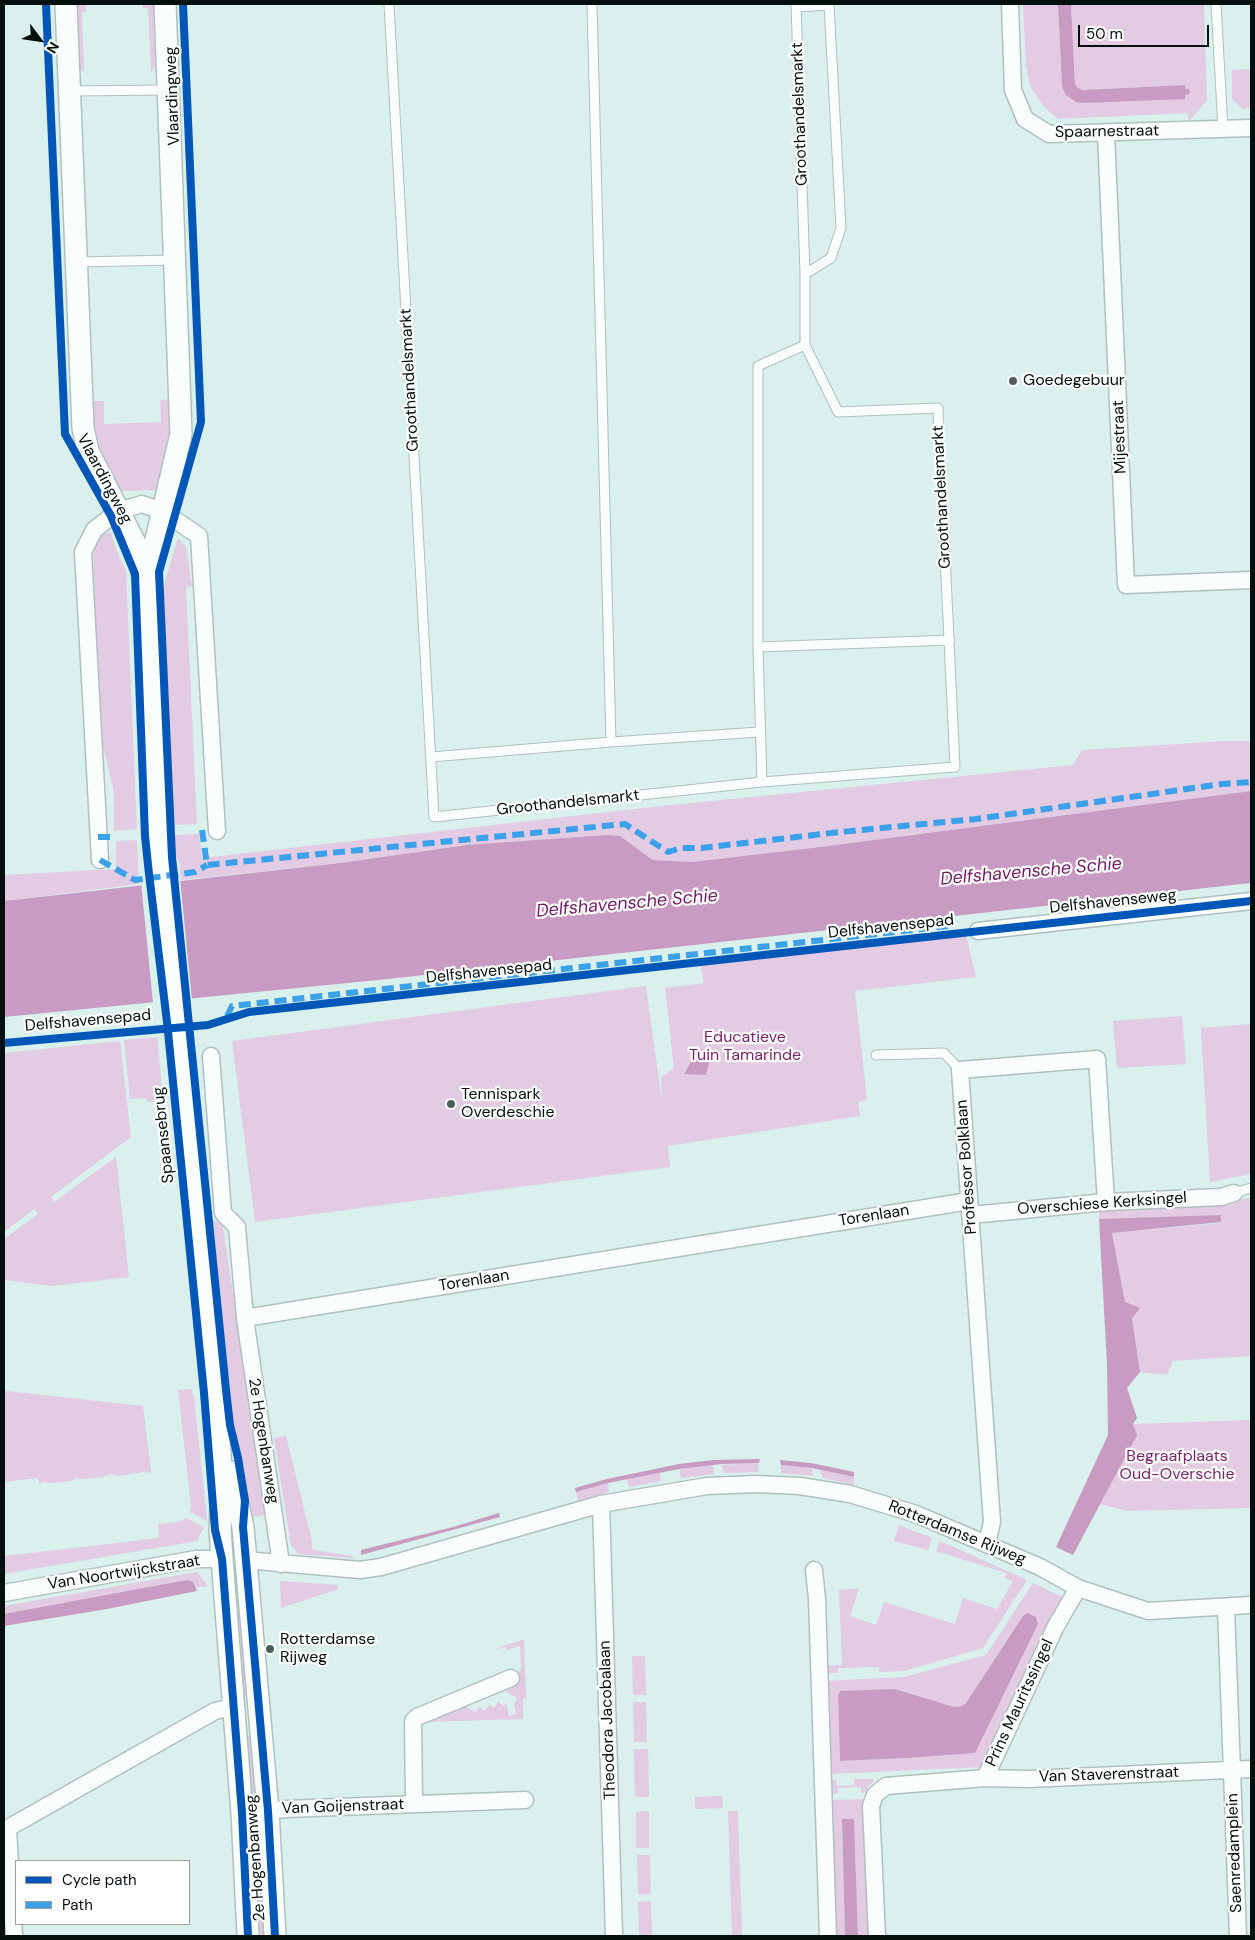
<!DOCTYPE html>
<html>
<head>
<meta charset="utf-8">
<style>
	body { margin:0 }
	#map { position:relative; width:1255px; height:1940px; overflow:hidden; background:#d9f0ed; font-family:"DM Sans",sans-serif }
	canvas { display:block }
	.frame { position:absolute; inset:0; border:5px solid #03100e; pointer-events:none }
	.legend { position:absolute; left:15px; top:1860px; width:175px; height:65px; box-sizing:border-box; background:#fff; border:1px solid #9a9f9f; margin:0; padding:6px 9px; list-style:none; font-size:15px; color:#03100e }
	.legend li { display:flex; align-items:center; gap:10px; height:25px }
	.legend b { width:25px; border:1px solid #9a9f9f }
	.north { position:absolute; left:15px; top:15px; width:50px; height:50px; -webkit-text-stroke:4px #fff; paint-order:stroke; rotate:121deg; font-size:14px; font-weight:700; line-height:20px; text-align:center; color:#03100e }
	.north::after { content:''; display:block; margin:auto; width:18px; height:22px; background:#03100e; clip-path:polygon(50% 0,100% 100%,50% 72%,0 100%) }
	.scale { position:absolute; left:1078px; top:25px; width:131px; height:22px; box-sizing:border-box; border:2px solid #03100e; border-top:0; padding-left:6px; font-size:15px; line-height:18px; white-space:nowrap; color:#03100e; -webkit-text-stroke:4px #fff; paint-order:stroke }
</style>
</head>
<body>
<div id="map">
<canvas width="1255" height="1940"></canvas>
<div class="frame"></div>
<ul class="legend">
<li><b style="height:6px;background:#0057b8"></b>Cycle path</li>
<li><b style="height:6px;background:#3ca1e9"></b>Path</li>
</ul>
<div class="north">N</div>
<div class="scale">50 m</div>
</div>
<script>
const g = document.querySelector('canvas').getContext('2d');
g.lineJoin = 'round';
function fill(path, color) { g.fillStyle = color; g.fill(path, 'evenodd'); }
const toPath = rows => new Path2D(rows.map(r => 'M' + r).join(''));
function trace(path, color, width, dash) { g.strokeStyle = color; g.lineWidth = width; g.lineCap = dash ? 'butt' : 'round'; g.setLineDash(dash || []); g.stroke(path); }
function label(font, color, halo, rows, align = 'center') {
  g.font = font + ' "DM Sans",sans-serif'; g.lineWidth = 4.5; g.setLineDash([]); g.textBaseline = 'middle'; g.strokeStyle = halo; g.fillStyle = color; for (const [text, x, y, turn = 0] of rows) {
    g.save(); g.translate(x, y); g.rotate((+turn || 0) * Math.PI / 180); g.textAlign = isNaN(turn) ? turn : align; if (halo) g.strokeText(text, 0, 0); g.fillText(text, 0, 0); g.restore();
  }
}
const green = toPath([
	[75,4,86,4,86,11,82,12,84,72,81,70,77,64],
	[143,4,155,4,157,62,151,73,148,8,143,8],
	[1023,4,1058,4,1062,86,1065,94,1185,99,1185,95,1190,94,1189,90,1185,90,1185,85,1083,90,1078,88,1075,84,1071,4,1204,4,1207,100,1190,120,1188,120,1188,113,1058,119,1044,107,1030,86,1026,65],
	[1251,69,1251,108,1242,109,1232,99,1232,70],
	[173,399,173,422,162,483,156,490,121,491,116,487,96,446,92,424,92,401,104,401,104,424,161,422,160,400],
	[111,532,116,549,126,571,137,829,114,831,114,792,101,737,93,555,96,545,103,534],
	[178,538,186,548,192,586,186,587,197,824,173,825,163,589],
	[1225,741,1251,741,1251,791,820,847,692,862,653,860,636,847,467,845,340,863,181,880,179,860,174,856,173,835,199,834,202,858,661,806,1073,765,1082,750],
	[137,840,139,884,4,901,4,875,116,869,116,841],
	[966,935,976,977,855,991,867,1100,858,1102,860,1116,668,1146,670,1167,255,1222,232,1041,646,986,662,1102,661,1078,674,1068,665,988,704,983,700,964],
	[1182,1016,1186,1064,1117,1068,1113,1021],
	[1251,1024,1251,1174,1210,1182,1201,1028],
	[157,1037,166,1129,163,1129,160,1101,147,1102,146,1098,130,1099,124,1040],
	[120,1041,131,1137,51,1197,54,1202,116,1157,129,1277,53,1286,4,1280,4,1239,38,1214,34,1209,4,1232,4,1053],
	[1251,1198,1251,1356,1173,1361,1167,1375,1140,1372,1132,1318,1125,1302,1112,1233,1220,1223,1221,1216,1099,1219,1099,1210,1212,1204],
	[213,1220,220,1223,223,1227,266,1515,248,1517,244,1479,233,1423],
	[191,1389,194,1397,207,1521,190,1512,191,1506,178,1390],
	[8,1391,143,1406,151,1472,145,1473,145,1471,138,1473,118,1476,111,1474,104,1477,84,1479,77,1478,71,1481,50,1483,44,1482,39,1484,38,1478,4,1482,4,1392],
	[1251,1420,1251,1508,1127,1511,1100,1504,1136,1435,1133,1424],
	[286,1436,313,1545,311,1544,313,1550,353,1556,353,1558,299,1554,291,1546,274,1438],
	[759,1463,758,1472,724,1473,721,1465],
	[713,1465,714,1474,681,1478,679,1469],
	[781,1465,812,1468,813,1476,781,1473],
	[820,1470,854,1477,854,1485,823,1478],
	[660,1473,661,1481,629,1487,627,1479],
	[608,1483,609,1492,584,1499,584,1501,580,1503,578,1502,576,1492],
	[186,1518,204,1527,197,1541,4,1574,4,1556,159,1538,158,1524,178,1522],
	[899,1525,932,1538,928,1550,894,1541],
	[940,1541,1027,1580,983,1648,904,1671,879,1672,879,1667,838,1668,838,1673,824,1673,824,1666,842,1665,839,1590,859,1588,850,1616,876,1625,884,1602,955,1624,963,1598,997,1609,1013,1581,1005,1578,1006,1573,936,1551],
	[197,1572,206,1583,206,1587,198,1587,198,1590,196,1586,4,1614,4,1606],
	[280,1581,338,1585,338,1589,281,1608],
	[1033,1583,1064,1598,983,1767,831,1774,831,1767,827,1767,824,1681,904,1677,986,1655],
	[1023,1616,975,1753,908,1758,840,1761,838,1696,840,1692,895,1689,954,1707,962,1706,966,1703],
	[245,1617,248,1696,242,1696,232,1618],
	[524,1639,526,1698,523,1699,523,1719,423,1722,460,1703,475,1712,479,1707,485,1711,489,1705,494,1708,498,1702,504,1706,506,1702,509,1716,516,1714,514,1704,517,1698,502,1689,521,1669,520,1646,507,1650,505,1647,491,1650],
	[632,1656,645,1656,646,1695,633,1695],
	[633,1702,646,1702,647,1742,634,1742],
	[255,1735,258,1800,253,1803,250,1803,241,1737],
	[634,1749,648,1749,649,1797,635,1797],
	[854,1779,874,1779,874,1781,868,1786,866,1792,861,1793,861,1787,838,1788,838,1793,832,1794,832,1780,836,1780,837,1786,854,1785],
	[722,1796,723,1808,695,1809,695,1797],
	[867,1799,871,1936,858,1936,854,1819,842,1820,845,1936,833,1936,829,1805,832,1805,832,1800],
	[649,1811,649,1848,636,1848,636,1812],
	[728,1811,738,1811,742,1936,732,1936],
	[256,1820,259,1821,269,1936,254,1936,251,1822],
	[637,1855,650,1855,651,1894,638,1895],
	[651,1901,652,1936,639,1936,638,1902]
]);
const water = toPath([
	[1058,4,1071,4,1075,84,1078,88,1083,90,1185,85,1185,89,1189,89,1190,94,1185,95,1185,99,1084,103,1076,102,1070,98,1065,94,1062,86],
	[1251,791,1251,883,388,979,4,1017,4,901,340,863,467,845,608,835,620,836,653,860,692,862,820,847],
	[705,1049,710,1059,706,1075,684,1074,698,1050],
	[1221,1215,1221,1222,1112,1233,1125,1302,1140,1308,1132,1318,1140,1372,1127,1388,1137,1418,1133,1424,1137,1435,1073,1555,1056,1547,1108,1435,1107,1364,1099,1219],
	[760,1459,759,1463,722,1464,679,1469,608,1483,576,1492,575,1488,607,1479,679,1464,713,1460],
	[780,1460,811,1463,854,1472,854,1477,812,1468,781,1465],
	[499,1513,500,1517,361,1555,361,1550,453,1527],
	[187,1580,193,1582,197,1591,107,1609,4,1626,4,1614],
	[1027,1613,1036,1617,1038,1624,975,1753,908,1758,840,1761,838,1696,840,1691,895,1689,954,1707,962,1706,966,1703,1023,1616],
	[842,1819,854,1819,858,1936,845,1936]
]);
const pier = toPath([
	[180,878,192,1000,153,1003,141,882]
]);
const service = toPath([
	[389,4,434,817,762,782,955,767,938,408,838,412,805,345,805,274,796,4],
	[592,4,611,742,759,732],
	[1216,4,1223,129],
	[796,7,829,5],
	[70,91,168,90],
	[76,262,175,260],
	[805,274,831,258,841,228,829,4],
	[758,647,950,640],
	[431,757,611,742],
	[762,782,758,647,758,366,805,345],
	[876,1055,944,1053,960,1070],
	[1234,1193,1251,1188]
]);
const minor = toPath([
	[1010,4,1013,90,1025,119,1049,134,1251,128],
	[1106,134,1126,585,1251,580],
	[100,860,83,552,94,530,118,511,142,504,162,511,199,536,217,831],
	[978,931,1251,901],
	[211,1056,223,1213,237,1227,245,1318,969,1201],
	[971,1215,1106,1202,1221,1197,1234,1193],
	[245,1318,281,1564],
	[601,1504,614,1936],
	[987,1544,992,1522,960,1070,1097,1059,1106,1202],
	[245,1560,360,1570,381,1567,601,1504,707,1486,757,1484,800,1486,850,1494,916,1514,1040,1567,1078,1588,1148,1611,1251,1605],
	[814,1570,817,1599,828,1936],
	[4,1593,196,1559,222,1559],
	[1226,1607,1238,1936],
	[985,1778,1056,1626,1078,1588],
	[414,1804,413,1721,417,1717,511,1678],
	[242,1813,286,1809,525,1800],
	[8,1828,14,1936],
	[4,1829,8,1828,215,1711,233,1707],
	[877,1936,871,1806,875,1795,886,1786,985,1778,1028,1779,1251,1769]
]);
const tertiary = toPath([
	[66,4,83,428,88,451,135,543,145,585],
	[165,4,181,434,155,544,148,594,160,873,216,1391,222,1486,220,1529,222,1559,242,1813,248,1936],
	[231,1472,243,1527,268,1811,275,1936]
]);
const quiet = toPath([
	[202,830,207,865,625,824,668,852,681,848,701,848,840,832,976,819,1222,784,1251,782],
	[98,837,115,837],
	[100,860,135,880,195,872,207,865],
	[227,1016,232,1006,948,926,952,934]
]);
const cycleway = toPath([
	[46,4,65,434,111,516,135,574,145,836,149,874,167,1022,204,1393,215,1530,222,1559,242,1813,248,1936],
	[183,4,201,422,159,572,172,857,226,1390,230,1425,238,1458,245,1501,243,1527,268,1811,275,1936],
	[4,1043,208,1025,249,1012,1251,901]
]);
const markers = [
	[1013,381,5,"#4e5e5c"],
	[451,1104,5,"#4e5e5c"],
	[270,1649,5,"#4e5e5c"]
];
const streetNames = [
	["Vlaardingweg",173,96,-92],
	["Groothandelsmarkt",800,114,-92],
	["Spaarnestraat",1107,132,-1],
	["Groothandelsmarkt",410,380,-93],
	["Mijestraat",1120,437,-92],
	["Vlaardingweg",104,479,62],
	["Groothandelsmarkt",942,497,-93],
	["Groothandelsmarkt",568,803,-6],
	["Delfshavenseweg",1113,902,-6],
	["Delfshavensepad",891,927,-6],
	["Delfshavensepad",489,972,-6],
	["Delfshavensepad",88,1021,-5],
	["Spaansebrug",164,1135,-96],
	["Professor Bolklaan",967,1167,-94],
	["Overschiese Kerksingel",1102,1204,-4],
	["Torenlaan",874,1216,-9],
	["Torenlaan",474,1281,-9],
	["2e Hogenbanweg",263,1441,81],
	["Rotterdamse Rijweg",957,1533,22],
	["Van Noortwijckstraat",124,1573,-9],
	["Prins Mauritssingel",1020,1703,-65],
	["Theodora Jacobalaan",608,1720,-92],
	["Van Staverenstraat",1109,1775,-2],
	["Van Goijenstraat",343,1807,-2],
	["Saenredamplein",1235,1853,-92],
	["2e Hogenbanweg",256,1858,-94]
];
const poiNames = [
	["Goedegebuur",1023,381],
	["Tennispark",461,1095],
	["Overdeschie",461,1113],
	["Rotterdamse",280,1640],
	["Rijweg",280,1658]
];
const parkNames = [
	["Educatieve",745,1038],
	["Tuin Tamarinde",745,1056],
	["Begraafplaats",1177,1457],
	["Oud-Overschie",1177,1475]
];
const waterNames = [
	["Delfshavensche Schie",1031,872,-5],
	["Delfshavensche Schie",627,904,-5]
];
fill(green, '#e2cbe3');
fill(water, '#c89bc2');
fill(pier, '#d9f0ed');
trace(service, '#afc1bf', 11);
trace(minor, '#afc1bf', 19);
trace(tertiary, '#afc1bf', 24);
trace(service, '#f9fdfc', 9);
trace(minor, '#f9fdfc', 16);
trace(tertiary, '#f9fdfc', 21);
trace(quiet, '#3ca1e9', 6, [12, 6]);
trace(cycleway, '#0057b8', 8);
for (const [x, y, r, color] of markers) { const dot = new Path2D(); dot.arc(x, y, r, 0, 2 * Math.PI); g.fillStyle = color; g.fill(dot); trace(dot, '#fff', 2); }
label('16px', '#03100e', '#fff', streetNames);
label('16px', '#03100e', '#fff', poiNames, 'left');
label('16px', '#7b236c', '#fff', parkNames);
label('italic 18px', '#731a64', '#fff', waterNames);
</script>
</body>
</html>
